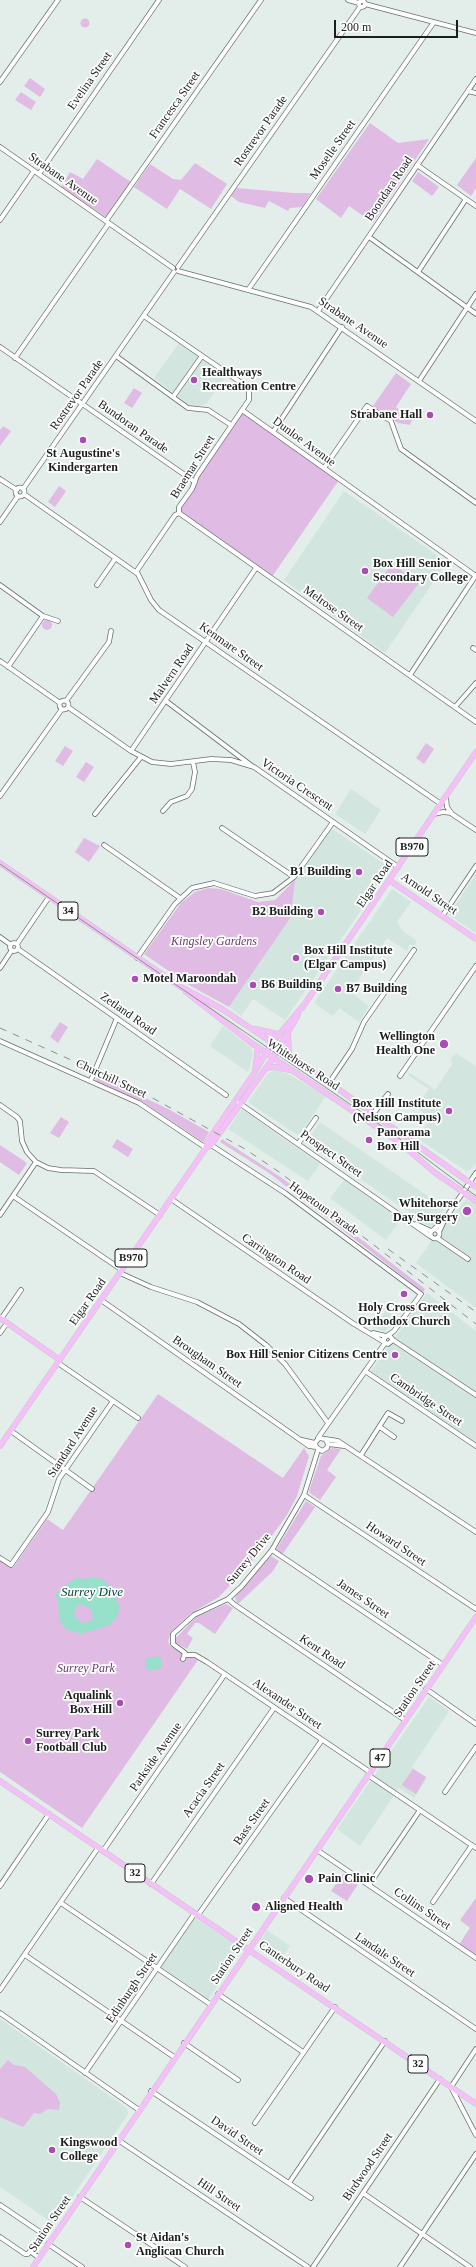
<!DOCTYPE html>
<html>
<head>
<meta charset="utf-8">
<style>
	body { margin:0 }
	#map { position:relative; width:476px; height:2267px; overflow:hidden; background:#e3eeea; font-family:"Times New Roman",serif }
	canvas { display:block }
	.scale { position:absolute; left:334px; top:20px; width:124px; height:18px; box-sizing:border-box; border:2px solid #1a1e1c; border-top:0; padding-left:5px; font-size:12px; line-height:14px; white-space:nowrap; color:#1a1e1c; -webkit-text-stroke:3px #fff; paint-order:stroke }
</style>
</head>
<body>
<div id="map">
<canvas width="476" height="2267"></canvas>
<div class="scale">200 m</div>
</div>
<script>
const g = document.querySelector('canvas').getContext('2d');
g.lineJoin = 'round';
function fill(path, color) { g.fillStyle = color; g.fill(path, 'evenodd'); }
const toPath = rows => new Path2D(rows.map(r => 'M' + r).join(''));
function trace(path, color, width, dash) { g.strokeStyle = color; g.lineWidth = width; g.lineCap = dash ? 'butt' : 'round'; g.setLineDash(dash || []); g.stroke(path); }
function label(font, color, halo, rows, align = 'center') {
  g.font = font + ' "Times New Roman",serif'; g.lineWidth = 3.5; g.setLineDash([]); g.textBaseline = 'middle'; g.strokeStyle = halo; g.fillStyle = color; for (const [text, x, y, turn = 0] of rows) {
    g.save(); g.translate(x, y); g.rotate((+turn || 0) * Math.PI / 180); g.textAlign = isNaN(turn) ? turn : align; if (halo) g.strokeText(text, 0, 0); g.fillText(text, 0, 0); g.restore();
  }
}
const built = toPath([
	[179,343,226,376,206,404,192,407,154,378],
	[344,491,447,562,385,653,284,580],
	[351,789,381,810,365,834,335,814],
	[331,828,390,868,285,1020,253,999,241,1016,229,1007,291,917,295,880],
	[476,874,476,933,449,915],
	[392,889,411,902,397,922,403,931,417,941,415,945,409,945,407,951,387,938,350,992,369,1006,359,1022,339,1008,333,1016,314,1003],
	[223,1026,251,1048,253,1054,248,1072,210,1046],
	[456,1053,476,1066,476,1164,470,1170,466,1171,417,1138,431,1118,416,1107,429,1089,408,1075,410,1073,435,1090,453,1063,450,1060],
	[277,1070,290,1075,326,1096,300,1134,297,1135,248,1102,268,1073],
	[241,1110,243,1110,320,1164,308,1181,228,1129],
	[320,1122,445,1208,433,1225,429,1226,306,1142],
	[344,1180,401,1219,386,1240,330,1198],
	[466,1199,476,1204,476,1308,416,1263,432,1240,435,1242,438,1240,443,1228],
	[427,1293,476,1331,476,1443,371,1371],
	[386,1310,397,1317,385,1332,374,1327],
	[429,1697,449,1711,412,1767,427,1778,414,1798,399,1788,360,1846,337,1829],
	[195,1918,242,1949,208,2000,161,1967],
	[267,1930,290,1946,279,1962,258,1948,258,1944],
	[0,2019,127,2108,128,2114,54,2224,0,2187]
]);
const green = toPath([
	'80.5 23a4.5 4.5 0 1 1 9 0a4.5 4.5 0 1 1-9 0Z',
	[30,78,45,89,40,97,24,86],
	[21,92,36,102,31,110,15,100],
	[370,123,398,143,429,139,373,223,349,206,341,218,316,199],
	[476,158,476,188,471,196,457,185],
	[97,159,131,182,106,217,61,187,70,172,83,179],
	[195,163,227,184,211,209,180,189,167,209,134,187,150,164,173,179,181,180],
	[418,172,439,187,432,196,412,181],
	[237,188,294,193,311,193,302,207,290,208,288,211,269,201,265,208,239,202,231,196],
	[396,373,411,384,396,407,412,420,410,425,398,423,373,406],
	[134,388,142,393,132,408,124,403],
	[242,410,339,480,271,578,179,513,179,507,194,482],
	[3,426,11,431,0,446,0,430],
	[59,486,66,491,55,507,48,502],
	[392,564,419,583,393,617,367,598],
	'42 625a5 5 0 1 1 10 0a5 5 0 1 1-10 0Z',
	[426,743,434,749,424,764,416,758],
	[65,746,73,751,63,766,55,761],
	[86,762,94,767,84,782,76,777],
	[84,838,100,846,89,862,75,852],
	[295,880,291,917,229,1007,189,985,144,954,181,903,195,892,208,888,221,889,258,902,275,900],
	[60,1022,68,1027,58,1043,50,1037],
	[98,1075,170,1110,209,1132,203,1142,143,1102,96,1081],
	[61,1117,69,1122,59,1138,50,1133],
	[117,1139,133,1149,128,1157,112,1147],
	[222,1139,282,1178,425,1289,423,1292,269,1173,220,1142],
	[0,1145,27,1163,19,1175,0,1162],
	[158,1394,283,1478,304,1448,309,1456,297,1496,287,1515,258,1555,219,1597,190,1614,171,1632,168,1642,171,1647,198,1660,82,1828,0,1772,0,1559,13,1568,47,1519,63,1530],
	[332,1448,341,1449,327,1470,336,1477,320,1500,310,1493,309,1491,321,1456],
	[306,1501,315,1507,282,1555,276,1550],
	[271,1556,279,1561,273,1571,238,1604,235,1598,237,1594],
	[226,1604,233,1608,215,1634,199,1623,195,1623,187,1634,193,1638,187,1649,176,1643,175,1639,196,1617],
	[413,1769,426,1777,416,1794,402,1785],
	[343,1874,358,1884,347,1901,331,1891],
	[476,1898,476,1958,458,1946,470,1928,460,1920],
	[8,2060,14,2065,25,2067,56,2094,60,2103,59,2110,48,2109,40,2114,34,2113,23,2127,0,2117,0,2069]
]);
const water = toPath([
	[77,1577,84,1580,90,1577,103,1579,108,1585,120,1607,117,1617,110,1625,81,1634,65,1629,59,1619,58,1600,55,1594],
	[82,1604,91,1609,93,1619,89,1622,82,1623,74,1616,76,1607],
	[160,1656,162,1668,147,1671,145,1659]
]);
const minor = toPath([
	[348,0,359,3],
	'359 4a3 3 0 1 1 6 0a3 3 0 1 1-6 0Z',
	[365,4,476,33],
	[0,82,58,0],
	[468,91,476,93],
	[0,147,173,268],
	[417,165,476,206],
	[39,174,159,0],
	[0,220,34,171],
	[106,221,261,0],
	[369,237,476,314],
	[178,267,360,7],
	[178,271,311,307,476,421],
	[418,272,466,199],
	[248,290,434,22],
	[318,311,476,79],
	[144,316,246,386,249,391,249,400,242,410,476,576],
	[0,347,195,482],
	[116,356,188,408,208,410,231,425],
	[15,358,109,223],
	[419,381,476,294],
	[173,397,202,356],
	[273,432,342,327],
	[324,468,367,406,391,421,401,449,476,503],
	[0,479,17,490],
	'15.5 492a4.5 4.5 0 1 1 9 0a4.5 4.5 0 1 1-9 0Z',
	[23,489,174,272],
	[24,494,138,574,151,600,159,610,441,804],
	[179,513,476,722],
	[179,513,179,507,192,489,197,476,242,410],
	[0,522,18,496],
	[136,572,175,515,179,513],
	[0,585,43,616,58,621],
	[97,585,115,559],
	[473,648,476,650],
	[0,661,60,703],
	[8,667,43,616],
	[410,675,476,575],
	'59.5 705a4.5 4.5 0 1 1 9 0a4.5 4.5 0 1 1-9 0Z',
	[66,701,109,642,111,631],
	[166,701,252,766],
	[68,707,131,751,152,762,171,764,211,759,231,760,254,767,398,867],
	[455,707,476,683],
	[131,751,256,568],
	[0,796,62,709],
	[446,797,447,807,452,814,476,830],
	[163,811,171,802,187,796,192,789,195,772,193,762],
	[95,814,141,757],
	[434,814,443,812,451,813],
	[222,828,294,877],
	[104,845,180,898],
	[443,915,476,866],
	[0,937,11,945],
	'10 947a4 4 0 1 1 8 0a4 4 0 1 1-8 0Z',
	[17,944,49,897],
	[18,949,226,1095],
	[137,958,175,904,192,888,214,883,255,896,273,893,294,877,333,822],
	[0,968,12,950],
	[0,1041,139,1103,206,1148],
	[400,1076,476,966],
	[91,1080,117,1018],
	[329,1083,352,1049,364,1022,414,950],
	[239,1103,430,1236],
	[0,1105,17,1117,20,1121,22,1141,27,1152,36,1162,48,1168,61,1170,94,1171,160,1215],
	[373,1114,388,1094],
	[298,1144,316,1118],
	[211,1145,285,1193,421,1294,394,1331,384,1338,384,1342,388,1344,393,1340,389,1335],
	[13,1196,122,1270],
	[171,1199,354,1324,384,1342],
	[0,1215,36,1162],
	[416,1224,431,1231],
	'430.5 1234a4.5 4.5 0 1 1 9 0a4.5 4.5 0 1 1-9 0Z',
	[433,1230,445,1219],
	[439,1232,445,1219,476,1173],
	[437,1238,468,1259],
	[120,1273,151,1287,197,1302,239,1324,266,1345,285,1364,328,1423],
	[101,1300,309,1446,316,1447],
	[1,1319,21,1290],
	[0,1333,7,1323],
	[373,1333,386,1336],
	[393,1340,476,1395],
	[58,1363,138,1418],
	[365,1371,476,1446],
	[380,1427,394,1437],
	[11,1431,92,1489],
	[318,1438,385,1343],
	[302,1440,315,1443],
	[326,1440,328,1444,327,1448,322,1451,316,1447,315,1443,319,1438,338,1441,476,1532],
	[328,1444,344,1446],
	[361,1455,388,1413,402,1421],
	[304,1495,476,1609],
	[272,1550,443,1665],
	[0,1558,11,1565,48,1512,59,1479,113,1401],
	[228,1599,235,1605,405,1720],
	[186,1655,195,1655,207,1662,370,1772],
	[183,1659,185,1653,173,1644,173,1634,194,1615,228,1599,241,1587,272,1550,304,1495,318,1450],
	[426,1689,476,1724],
	[368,1775,476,1848],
	[445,1792,476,1747],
	[317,1850,476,1958],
	[103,1851,225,1674],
	[151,1884,274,1708],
	[369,1885,420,1810],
	[0,1886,49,1814],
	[284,1898,476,2029],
	[433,1902,472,1845],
	[61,1903,210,2004],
	[198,1915,322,1740],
	[25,1955,174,2057],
	[0,1990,98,1848],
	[218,1994,303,2052],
	[0,2013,139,2110],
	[184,2043,238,2080],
	[476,2049,451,2087,476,2135],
	[85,2073,195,1913],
	[151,2091,311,2198],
	[255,2123,335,2007],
	[118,2140,308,2267],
	[289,2183,385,2041],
	[363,2193,470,2267],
	[80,2197,185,2267],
	[0,2205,40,2232,41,2236,28,2254,25,2254,0,2237],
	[48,2244,82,2267],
	[30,2251,39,2258],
	[313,2267,440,2079],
	[400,2267,476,2154]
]);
const major = toPath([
	[0,863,179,986,222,1009,289,1054,476,1187],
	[389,880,476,939],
	[186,992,250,1042,399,1142,434,1172,476,1201],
	[302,1008,476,752],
	[255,1029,278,1034],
	[288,1033,289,1054],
	[266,1068,275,1067,290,1070],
	[255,1071,258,1047],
	[206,1148,211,1145,271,1061,298,1015],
	[0,1318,60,1360],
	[0,1446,206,1148,207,1142,253,1075,272,1043,303,1006],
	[0,1781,476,2104],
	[33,2267,476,1617]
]);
const tram = toPath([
	[0,864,392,1133,476,1196]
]);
const rail = toPath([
	[0,1028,138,1090,245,1149,282,1174,476,1324],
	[388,1249,476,1312]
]);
const markers = [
	[194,380,4,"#ab4cb4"],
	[430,415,4,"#ab4cb4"],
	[83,440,4,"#ab4cb4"],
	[365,571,4,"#ab4cb4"],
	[359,872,4,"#ab4cb4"],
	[321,912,4,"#ab4cb4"],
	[296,958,4,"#ab4cb4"],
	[135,979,4,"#ab4cb4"],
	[253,985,4,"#ab4cb4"],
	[338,989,4,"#ab4cb4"],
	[444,1044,5,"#ab4cb4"],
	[449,1111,4,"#ab4cb4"],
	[369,1140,4,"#ab4cb4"],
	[467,1211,5,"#ab4cb4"],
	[404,1294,4,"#ab4cb4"],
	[395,1355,4,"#ab4cb4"],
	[120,1703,4,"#ab4cb4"],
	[28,1741,4,"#ab4cb4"],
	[309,1879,5,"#ab4cb4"],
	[256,1907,5,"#ab4cb4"],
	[52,2150,4,"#ab4cb4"],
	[128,2245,4,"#ab4cb4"]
];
const shields = [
	[412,847,32],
	[68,911,20],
	[131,1258,32],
	[380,1758,20],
	[135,1873,20],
	[418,2064,20]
];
const shieldNames = [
	["B970",412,847],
	["34",68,911],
	["B970",131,1258],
	["47",380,1758],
	["32",135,1873],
	["32",418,2064]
];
const streetNames = [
	["Evelina Street",90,81,-55],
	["Francesca Street",175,105,-55],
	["Rostrevor Parade",261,131,-55],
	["Moselle Street",333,150,-55],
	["Strabane Avenue",63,179,35],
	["Boondara Road",389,189,-56],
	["Strabane Avenue",353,323,34],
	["Rostrevor Parade",77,395,-55],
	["Bundoran Parade",133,427,35],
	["Dunloe Avenue",304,442,36],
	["Braemar Street",193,467,-58],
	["Melrose Street",333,609,35],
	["Kenmare Street",231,647,35],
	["Malvern Road",172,674,-56],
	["Victoria Crescent",297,785,34],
	["Elgar Road",375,884,-56],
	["Arnold Street",429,894,34],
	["Zetland Road",128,1014,35],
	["Whitehorse Road",303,1065,33],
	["Churchill Street",111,1079,25],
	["Prospect Street",331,1154,35],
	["Hopetoun Parade",324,1209,36],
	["Carrington Road",276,1259,34],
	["Elgar Road",88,1302,-55],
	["Brougham Street",207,1362,35],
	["Cambridge Street",426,1400,34],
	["Standard Avenue",73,1442,-57],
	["Howard Street",396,1544,34],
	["Surrey Drive",249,1559,-51],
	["James Street",363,1599,34],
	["Kent Road",322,1652,34],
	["Station Street",415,1689,-56],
	["Alexander Street",287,1704,34],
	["Parkside Avenue",156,1757,-55],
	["Acacia Street",204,1790,-55],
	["Bass Street",252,1822,-55],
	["Collins Street",422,1909,34],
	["Landale Street",385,1955,34],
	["Station Street",232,1956,-56],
	["Canterbury Road",294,1967,34],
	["Edinburgh Street",132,1988,-56],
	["David Street",237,2136,34],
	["Birdwood Street",368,2167,-56],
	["Hill Street",219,2195,34],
	["Station Street",50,2224,-56]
];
const poiNames = [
	["Healthways",202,373],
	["Recreation Centre",202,387],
	["Strabane Hall",422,415,"right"],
	["St Augustine's",83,454,"center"],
	["Kindergarten",83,468,"center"],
	["Box Hill Senior",373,564],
	["Secondary College",373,578],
	["B1 Building",351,872,"right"],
	["B2 Building",313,912,"right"],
	["Box Hill Institute",304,951],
	["(Elgar Campus)",304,965],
	["Motel Maroondah",143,979],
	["B6 Building",261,985],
	["B7 Building",346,989],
	["Wellington",435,1037,"right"],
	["Health One",435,1051,"right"],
	["Box Hill Institute",441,1104,"right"],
	["(Nelson Campus)",441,1118,"right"],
	["Panorama",377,1133],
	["Box Hill",377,1147],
	["Whitehorse",458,1204,"right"],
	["Day Surgery",458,1218,"right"],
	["Holy Cross Greek",404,1308,"center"],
	["Orthodox Church",404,1322,"center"],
	["Box Hill Senior Citizens Centre",387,1355,"right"],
	["Aqualink",112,1696,"right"],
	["Box Hill",112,1710,"right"],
	["Surrey Park",36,1734],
	["Football Club",36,1748],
	["Pain Clinic",318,1879],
	["Aligned Health",265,1907],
	["Kingswood",60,2143],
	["College",60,2157],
	["St Aidan's",136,2238],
	["Anglican Church",136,2252]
];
const parkNames = [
	["Kingsley Gardens",214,942],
	["Surrey Park",86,1669]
];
const waterNames = [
	["Surrey Dive",92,1593]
];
fill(built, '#d2e5de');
fill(green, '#e0bbe3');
fill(water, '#97e0ca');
trace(minor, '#66706c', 5.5);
trace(major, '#c8c9c9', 6);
trace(minor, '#fff', 4);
trace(major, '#f4c0f8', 5);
trace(tram, '#88908d', 1);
trace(rail, '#88908d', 1, [7, 7]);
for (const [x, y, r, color] of markers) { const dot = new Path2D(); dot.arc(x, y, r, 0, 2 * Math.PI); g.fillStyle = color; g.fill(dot); trace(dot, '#fff', 1.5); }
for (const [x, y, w] of shields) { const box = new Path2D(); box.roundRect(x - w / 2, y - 9, w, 18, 3); g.fillStyle = '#fff'; g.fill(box); trace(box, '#1a1e1c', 1); }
label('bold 11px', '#1a1e1c', null, shieldNames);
label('12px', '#1a1e1c', '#fff', streetNames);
label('bold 12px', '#1a1e1c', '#fff', poiNames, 'left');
label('italic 12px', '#6c3770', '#fff', parkNames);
label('italic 13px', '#044638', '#fff', waterNames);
</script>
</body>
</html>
